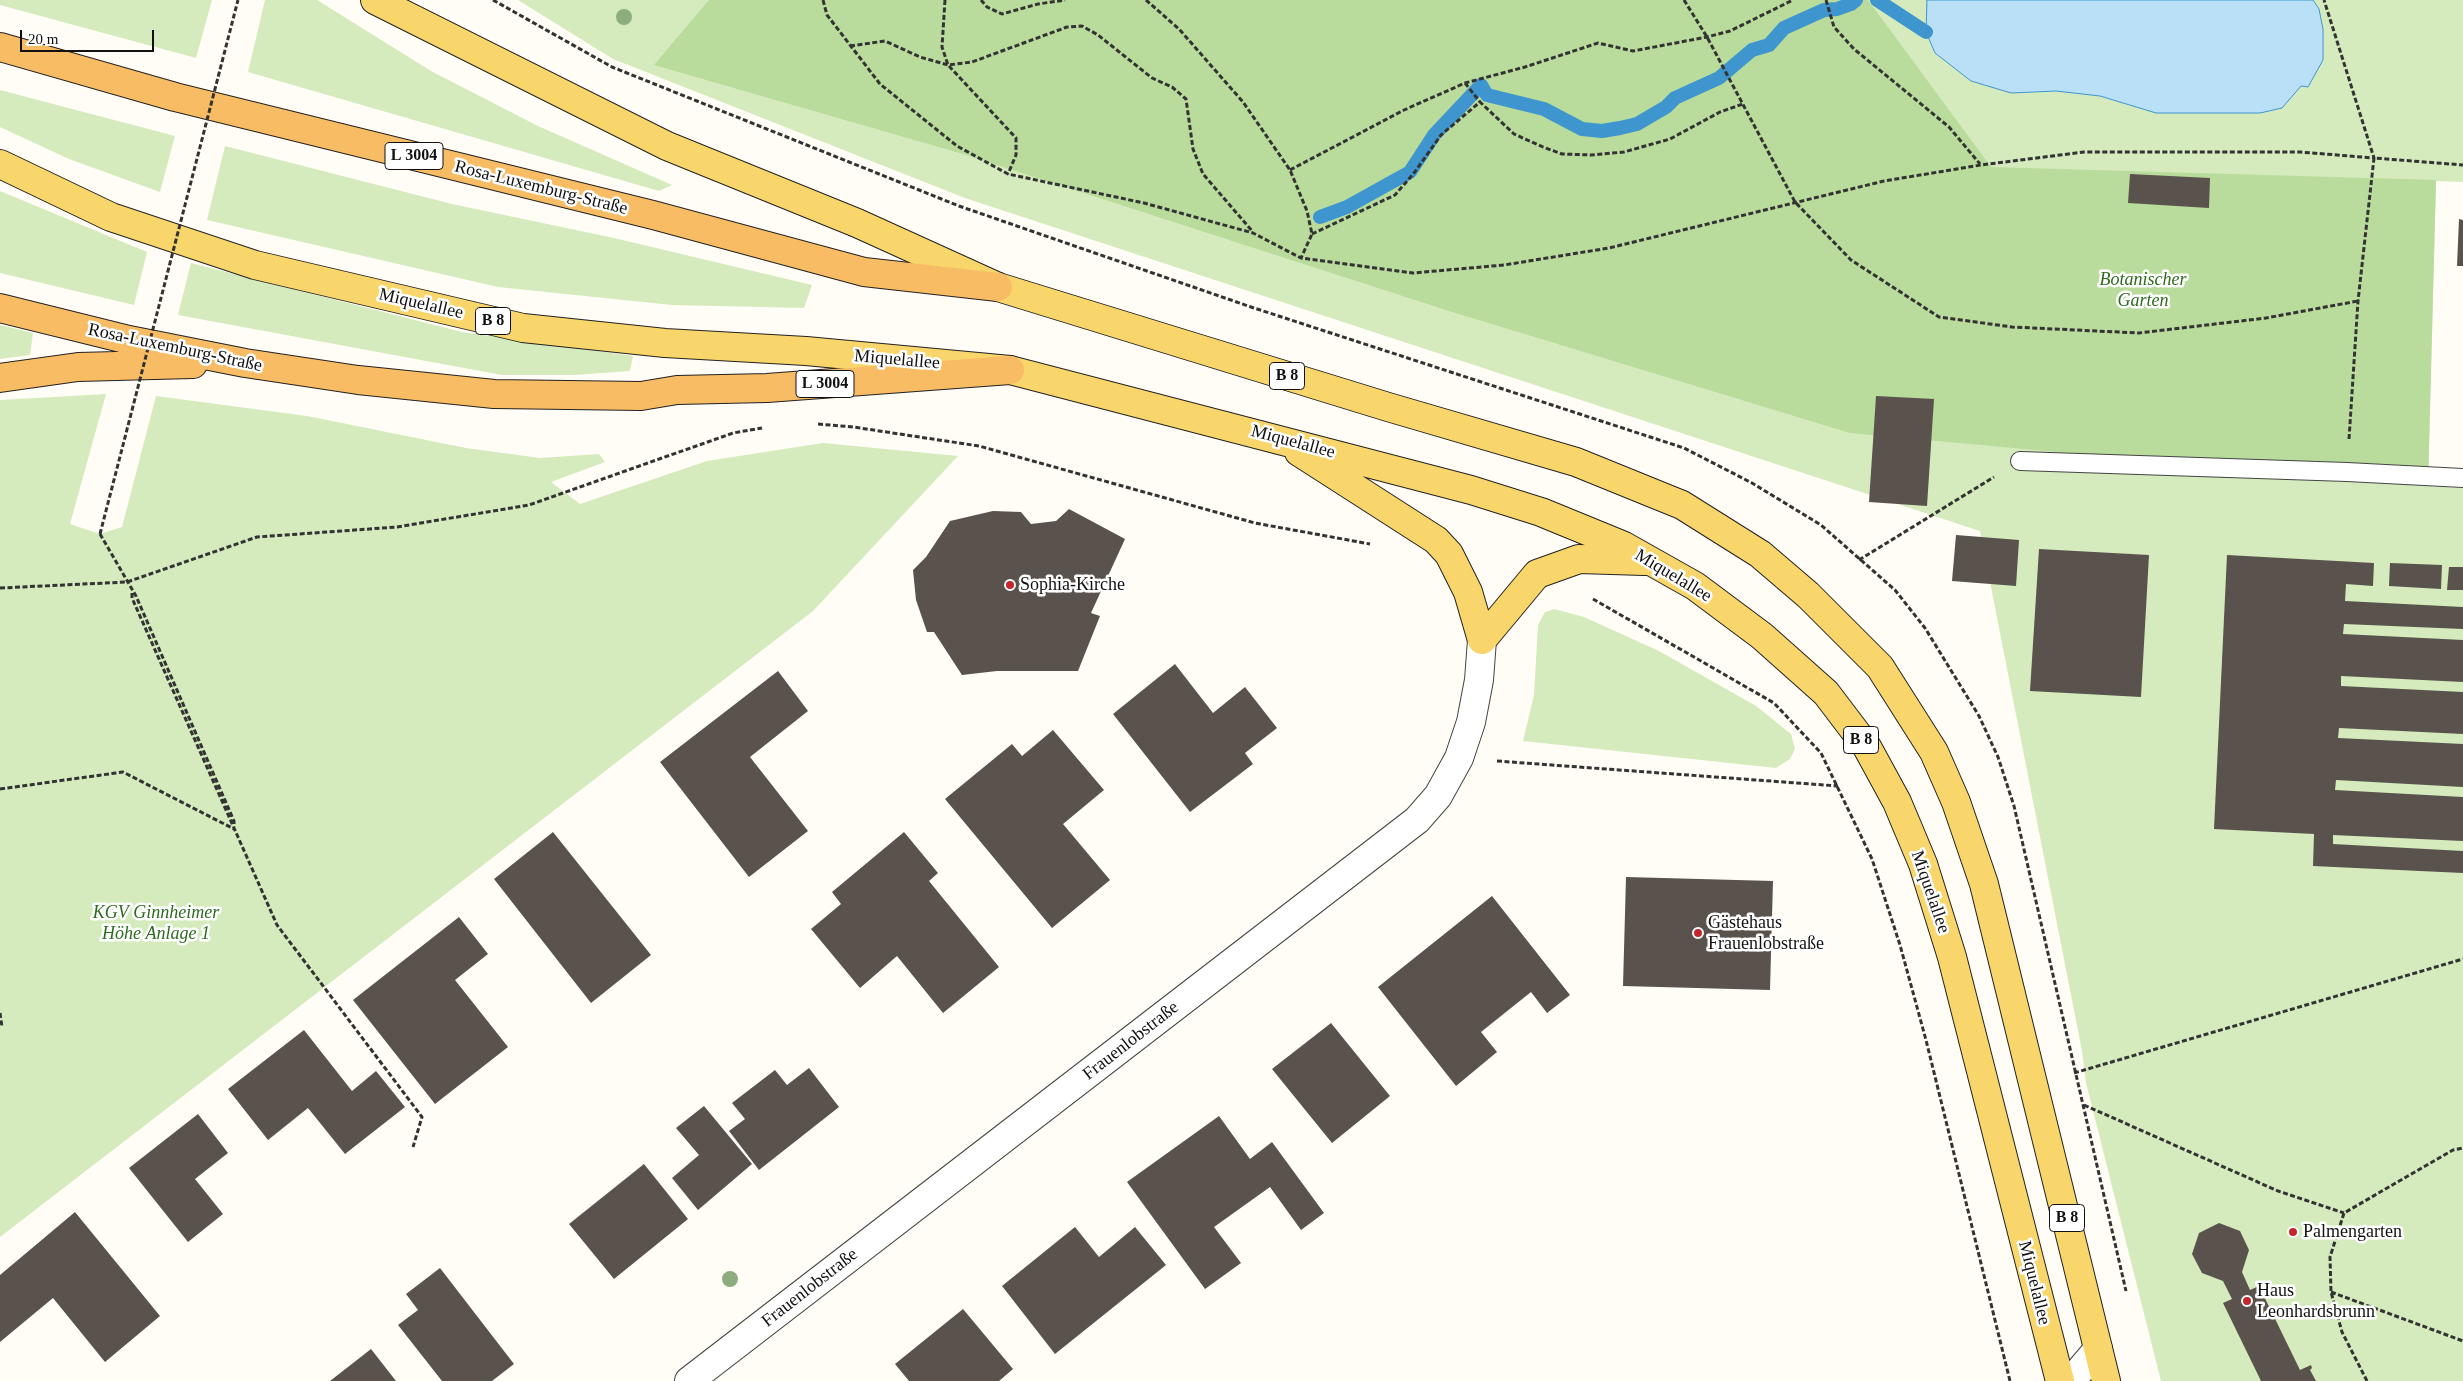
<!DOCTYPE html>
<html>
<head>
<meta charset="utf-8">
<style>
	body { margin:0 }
	#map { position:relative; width:2463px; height:1381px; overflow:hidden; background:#fffdf5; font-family:"Times New Roman",serif }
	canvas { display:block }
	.scale { position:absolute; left:20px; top:30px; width:134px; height:22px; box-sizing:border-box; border:2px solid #111; border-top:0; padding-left:6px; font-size:15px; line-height:18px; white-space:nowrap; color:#111; -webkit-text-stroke:4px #fff; paint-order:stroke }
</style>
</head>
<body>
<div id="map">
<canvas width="2463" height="1381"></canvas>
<div class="scale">20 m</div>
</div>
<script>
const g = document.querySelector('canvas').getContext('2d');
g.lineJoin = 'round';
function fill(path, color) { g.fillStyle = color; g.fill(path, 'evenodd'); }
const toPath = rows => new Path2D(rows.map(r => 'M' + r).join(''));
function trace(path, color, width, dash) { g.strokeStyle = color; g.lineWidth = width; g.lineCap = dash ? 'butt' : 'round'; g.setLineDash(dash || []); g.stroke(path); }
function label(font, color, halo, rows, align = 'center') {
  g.font = font + ' "Times New Roman",serif'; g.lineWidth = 5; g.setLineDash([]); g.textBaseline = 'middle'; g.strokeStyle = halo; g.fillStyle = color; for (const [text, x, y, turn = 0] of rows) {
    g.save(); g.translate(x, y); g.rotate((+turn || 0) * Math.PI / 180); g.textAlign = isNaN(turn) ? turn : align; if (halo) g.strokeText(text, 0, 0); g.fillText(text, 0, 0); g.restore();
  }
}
const green = toPath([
	[0,0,212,0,196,58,0,5],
	[265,0,317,0,431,71,538,126,672,185,659,191,248,72],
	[518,0,2463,0,2463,182,2436,181,2428,486,2463,488,2463,1381,2161,1381,2086,1083,2082,1051,1980,531,965,198,613,59],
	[0,90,175,136,160,192,69,159,0,127],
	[225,146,452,204,614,238,812,285,804,308,672,305,498,287,207,220],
	[0,191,147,252,134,305,0,273],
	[191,263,462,332,633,356,630,371,574,375,502,375,178,315],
	[0,325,33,333,30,355,0,359],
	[106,394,70,524,100,534,122,527,156,396,307,416,466,448,540,458,599,454,605,462,551,482,580,504,707,461,823,443,958,456,813,611,0,1237,0,400],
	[1554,609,1584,617,1659,651,1756,706,1791,734,1795,749,1790,759,1776,768,1523,741,1534,695,1538,625,1545,612]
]);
const forest = toPath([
	[709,0,1868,0,1991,167,2436,180,2428,486,1850,433,1449,311,963,154,654,65]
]);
const water = toPath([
	[1927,0,2313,0,2319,9,2323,29,2323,60,2308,87,2301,86,2282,108,2260,113,2156,113,2100,96,2056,91,2011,93,1971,81,1935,53,1926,32,1927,0]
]);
const stream = toPath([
	[1877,0,1926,32],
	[1320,217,1347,207,1410,172,1434,135,1481,85,1487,95,1544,109,1582,129,1602,131,1620,128,1637,124,1666,107,1675,98,1719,78,1752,50,1769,45,1784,28,1824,10,1837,9,1851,4,1856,0]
]);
const building = toPath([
	[2130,174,2210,178,2209,208,2128,203],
	[2459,219,2463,220,2463,266,2457,266],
	[1876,396,1934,399,1927,506,1869,502],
	[1069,509,1125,539,1091,613,1100,616,1078,671,997,671,962,675,934,632,927,632,916,600,913,570,926,557,950,521,993,511,1021,512,1031,524,1056,521],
	[1956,535,2019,540,2016,586,1952,581],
	[2039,549,2149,555,2141,697,2030,691],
	[2227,555,2374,563,2373,586,2346,584,2345,601,2463,607,2463,629,2344,624,2343,634,2463,640,2463,682,2341,676,2341,686,2463,692,2463,734,2339,728,2338,738,2463,744,2463,787,2336,780,2335,790,2463,797,2463,841,2333,835,2333,844,2463,851,2463,873,2313,866,2314,834,2214,829],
	[2390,563,2442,565,2441,589,2389,586],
	[2449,567,2463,567,2463,590,2447,590],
	[1175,664,1213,713,1245,687,1277,728,1245,753,1253,764,1190,812,1113,714],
	[778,671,808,711,750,757,808,831,749,877,660,762],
	[1053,730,1104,790,1063,824,1110,880,1052,928,945,799,1012,744,1022,756],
	[553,832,651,955,591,1003,494,879],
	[904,832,938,873,929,881,999,967,943,1013,897,956,860,988,811,929,841,904,832,892],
	[1626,877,1773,881,1770,990,1623,986],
	[1492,896,1570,995,1547,1013,1531,992,1481,1032,1497,1052,1456,1086,1378,987],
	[459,917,488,954,455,980,508,1047,435,1104,353,1000],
	[1331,1023,1390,1096,1332,1143,1272,1069],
	[304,1030,352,1091,376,1071,405,1107,345,1154,308,1108,268,1140,228,1089],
	[809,1068,839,1107,759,1170,729,1131,745,1119,732,1103,775,1070,787,1085],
	[704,1106,752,1164,698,1210,672,1178,699,1155,676,1128],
	[198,1114,228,1153,195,1179,223,1214,188,1242,129,1168],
	[1219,1116,1250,1159,1272,1142,1324,1213,1301,1230,1270,1187,1214,1227,1241,1263,1205,1289,1127,1182],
	[644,1164,688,1219,614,1279,569,1224],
	[75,1212,160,1316,105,1362,53,1298,0,1342,0,1275],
	[2219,1223,2240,1231,2249,1250,2242,1272,2250,1290,2259,1286,2300,1370,2311,1365,2312,1368,2310,1370,2316,1381,2261,1381,2223,1303,2232,1299,2223,1281,2202,1273,2192,1254,2199,1233],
	[1075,1227,1099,1257,1135,1227,1166,1265,1055,1354,1002,1286],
	[440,1268,514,1364,492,1381,442,1381,398,1325,418,1310,406,1294],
	[963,1309,1013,1369,999,1381,909,1381,895,1364],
	[371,1349,396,1381,330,1381]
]);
const path = toPath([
	[493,0,612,67,959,206,1251,307,1684,448,1752,483,1821,525,1895,590,1925,628,1979,716,1998,757,2014,806,2126,1291],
	[823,0,827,15,880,84,957,146,1008,174,1144,203,1253,233,1301,258,1413,273,1504,265,1609,248,1884,181,1981,165,2084,152,2300,152,2374,158,2324,0],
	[945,0,942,47,948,65,1016,138,1016,155,1008,174],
	[981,0,987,7,1002,14,1038,4,1065,0],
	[1146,0,1179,29,1243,102,1290,170,1307,211,1312,234,1301,258],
	[1684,0,1707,37,1795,202,1851,260,1939,317,2012,327,2139,333,2266,318,2358,301],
	[1826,0,1834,27,1854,49,1949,127,1980,164],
	[850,46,885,41,920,57,948,65,972,62,1067,27,1082,26,1098,35,1152,78,1172,87,1186,99,1193,149,1203,174,1253,232],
	[1465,83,1480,102],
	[1290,170,1404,110,1465,83,1525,67,1598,43,1633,51,1707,37,1730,31,1793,0],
	[1312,234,1395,195,1414,173,1441,135,1480,102,1514,134,1543,147,1562,154,1591,155,1624,152,1670,139,1720,112,1743,104],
	[818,424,853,427,979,446,1255,523,1370,544],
	[2349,439,2358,301,2374,158,2463,165],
	[100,534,136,596,234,821,234,827],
	[1859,560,1994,477],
	[0,588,127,582,257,537,397,527,529,505,733,433,762,428],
	[132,593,132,598,277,925,422,1117,413,1147],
	[1593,599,1774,703,1821,753,1872,859,1900,945,1926,1040,2010,1381],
	[1497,761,1838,786],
	[0,789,123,772,234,829],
	[0,1013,2,1027],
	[2074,1073,2463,959],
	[2084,1105,2278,1191,2344,1213],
	[2331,1292,2463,1341],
	[2367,1381,2342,1332,2331,1292,2330,1257,2344,1213,2453,1150,2463,1148]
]);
const service = toPath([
	[2020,461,2347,472,2463,478]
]);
const minor = toPath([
	[689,1381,1417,820,1438,796,1459,758,1471,722,1479,680,1482,640],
	[2071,1381,2098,1349]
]);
const primary = toPath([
	[375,0,667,146,857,223,998,287,1388,407,1576,462,1682,505,1760,554,1808,595,1880,667,1934,752,1956,802,1984,884,2106,1381],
	[0,164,111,217,255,265,523,328,665,343,806,351,1010,370,1471,490,1541,512,1624,546,1695,586,1762,636,1826,693,1867,747,1897,802,1923,864,1952,957,2060,1381],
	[1299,452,1436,540,1449,554,1468,592,1482,640],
	[1482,640,1537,574,1579,559,1644,561]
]);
const trunk = toPath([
	[0,47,175,97,653,215,864,272,998,287],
	[0,308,129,340,245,363,358,380,494,394,641,396,677,390,767,388,1010,370],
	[0,378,78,367,193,364]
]);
const pathBridge = toPath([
	[100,534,238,0]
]);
const trees = [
	[624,17],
	[730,1279]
];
const markers = [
	[1010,585,5,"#c4262e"],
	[1698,933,5,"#c4262e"],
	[2293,1232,5,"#c4262e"],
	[2247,1301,5,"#c4262e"]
];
const shields = [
	[414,156,58],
	[493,321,35],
	[1287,376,35],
	[825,384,58],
	[1861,740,35],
	[2067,1218,35]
];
const shieldNames = [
	["L 3004",414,156],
	["B 8",493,321],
	["B 8",1287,376],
	["L 3004",825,384],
	["B 8",1861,740],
	["B 8",2067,1218]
];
const streetNames = [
	["Rosa-Luxemburg-Straße",541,188,14],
	["Miquelallee",421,304,13],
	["Rosa-Luxemburg-Straße",175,348,12],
	["Miquelallee",897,360,5],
	["Miquelallee",1293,442,15],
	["Miquelallee",1673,576,31],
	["Miquelallee",1930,892,71],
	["Frauenlobstraße",1131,1041,-38],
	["Miquelallee",2034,1283,76],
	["Frauenlobstraße",810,1288,-38]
];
const parkNames = [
	["Botanischer",2143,280],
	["Garten",2143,301],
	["KGV Ginnheimer",156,913],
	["Höhe Anlage 1",156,934]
];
const poiNames = [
	["Sophia-Kirche",1020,585],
	["Gästehaus",1708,923],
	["Frauenlobstraße",1708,944],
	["Palmengarten",2303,1232],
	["Haus",2257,1291],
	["Leonhardsbrunn",2257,1312]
];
fill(green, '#d5ebbd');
fill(forest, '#b9dc9c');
fill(water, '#b9e0f7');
trace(water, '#3f96cf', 1);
trace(stream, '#3f96cf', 14);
fill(building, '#5a524d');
trace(service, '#444', 20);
trace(minor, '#444', 30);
trace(primary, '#222', 30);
trace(trunk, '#222', 30);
trace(path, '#333', 3, [5, 2.5]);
trace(service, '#fff', 18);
trace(minor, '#fff', 28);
trace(primary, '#f9d66b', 28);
trace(trunk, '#f7bc64', 28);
trace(pathBridge, '#333', 3, [5, 2.5]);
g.fillStyle = '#8dad7f';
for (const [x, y] of trees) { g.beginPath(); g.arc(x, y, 8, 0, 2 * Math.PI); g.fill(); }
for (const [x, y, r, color] of markers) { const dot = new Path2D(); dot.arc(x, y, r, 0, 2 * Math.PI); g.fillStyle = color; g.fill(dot); trace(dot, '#fff', 2); }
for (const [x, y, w] of shields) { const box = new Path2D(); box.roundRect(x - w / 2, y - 13.5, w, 27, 4); g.fillStyle = '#fff'; g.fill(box); trace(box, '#111', 1); }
label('bold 16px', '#111', null, shieldNames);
label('18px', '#111', '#fff', streetNames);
label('italic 18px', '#2f6b1f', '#fff', parkNames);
label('18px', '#111', '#fff', poiNames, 'left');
</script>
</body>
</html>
